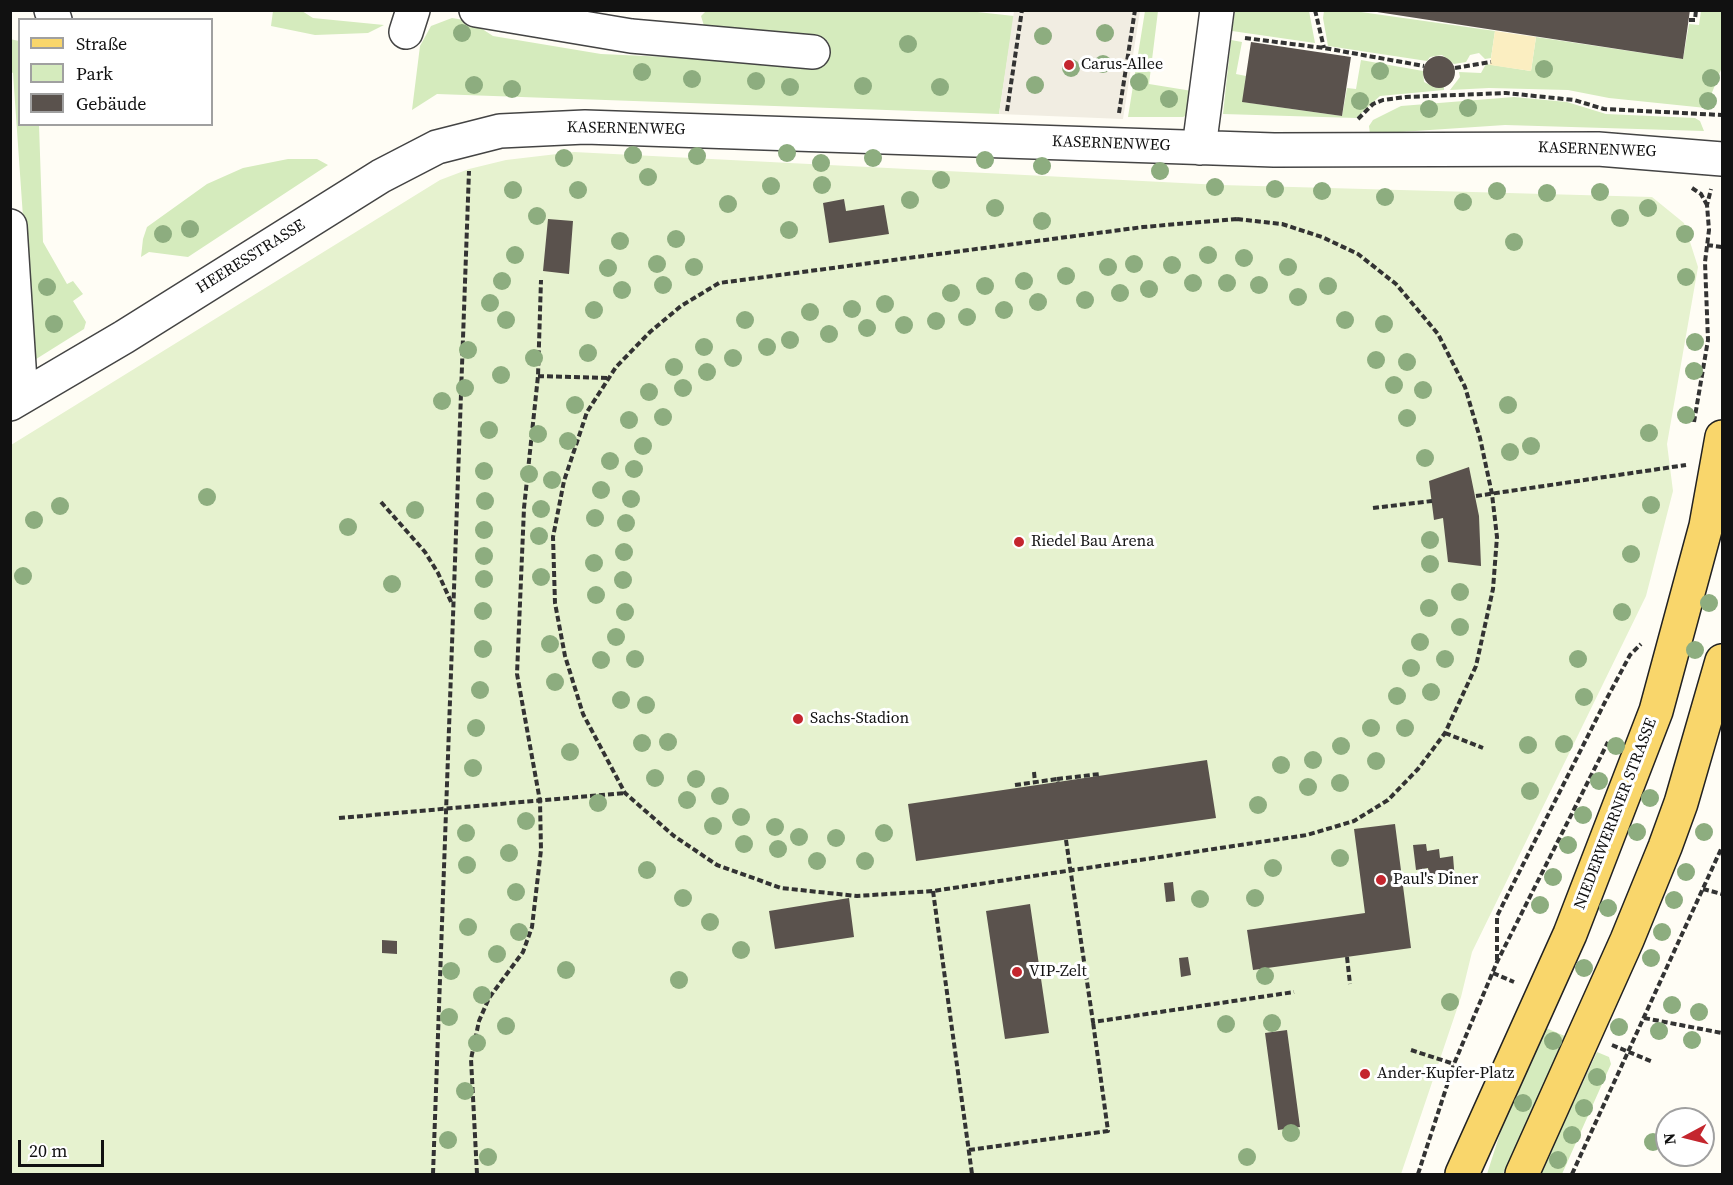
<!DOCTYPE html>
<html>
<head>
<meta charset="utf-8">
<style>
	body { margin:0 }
	#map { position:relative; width:1733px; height:1185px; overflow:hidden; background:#fffdf5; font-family:"Source Serif 4",serif }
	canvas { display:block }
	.frame { position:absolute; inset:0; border:12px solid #111; pointer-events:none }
	.legend { position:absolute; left:18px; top:18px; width:195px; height:108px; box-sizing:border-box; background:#fff; border:2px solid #a0a0a0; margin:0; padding:8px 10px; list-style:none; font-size:18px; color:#111 }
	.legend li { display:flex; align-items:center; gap:12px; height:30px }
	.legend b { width:30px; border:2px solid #a0a0a0 }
	.north { position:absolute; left:1655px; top:1107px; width:60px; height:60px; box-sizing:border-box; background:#fff; border:2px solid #a0a0a0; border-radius:50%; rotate:263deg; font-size:16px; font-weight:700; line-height:24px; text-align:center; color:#111 }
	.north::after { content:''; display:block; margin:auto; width:21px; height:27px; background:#c4262e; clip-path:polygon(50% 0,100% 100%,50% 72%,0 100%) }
	.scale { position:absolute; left:18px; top:1140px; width:86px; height:27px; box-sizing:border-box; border:3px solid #111; border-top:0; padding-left:8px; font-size:18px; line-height:21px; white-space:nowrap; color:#111; -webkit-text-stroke:4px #fff; paint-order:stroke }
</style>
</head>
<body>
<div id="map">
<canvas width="1733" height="1185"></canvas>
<div class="frame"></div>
<ul class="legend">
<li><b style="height:8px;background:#f9d66b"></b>Straße</li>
<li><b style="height:16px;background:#d5ebbd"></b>Park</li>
<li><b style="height:16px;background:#5a524d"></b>Gebäude</li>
</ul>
<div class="north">N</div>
<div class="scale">20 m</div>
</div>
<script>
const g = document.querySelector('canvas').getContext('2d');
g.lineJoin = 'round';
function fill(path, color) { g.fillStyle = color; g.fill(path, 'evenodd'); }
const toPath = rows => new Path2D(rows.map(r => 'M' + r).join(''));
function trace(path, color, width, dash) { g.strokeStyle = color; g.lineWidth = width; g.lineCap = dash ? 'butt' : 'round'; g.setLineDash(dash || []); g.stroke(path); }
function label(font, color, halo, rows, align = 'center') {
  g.font = font + ' "Source Serif 4",serif'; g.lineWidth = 6; g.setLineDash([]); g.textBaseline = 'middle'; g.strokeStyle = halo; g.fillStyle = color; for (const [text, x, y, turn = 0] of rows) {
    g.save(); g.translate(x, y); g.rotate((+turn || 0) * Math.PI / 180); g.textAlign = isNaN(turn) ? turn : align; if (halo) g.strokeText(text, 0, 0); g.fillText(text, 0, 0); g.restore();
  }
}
const green = toPath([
	[707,10,959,10,1014,16,999,114,437,94,412,110,420,46,431,26,452,18,470,21,493,36,601,54,821,64,828,41,705,29,701,16],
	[273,11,302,11,313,18,384,25,368,33,315,35,271,26],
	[1145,11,1158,11,1149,84,1192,91,1188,115,1183,117,1128,117],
	[1235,11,1309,11,1315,43,1232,31],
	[1324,11,1354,11,1495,31,1491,58,1485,59,1479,53,1470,55,1466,62,1454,64,1442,55,1430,57,1427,61,1328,46,1323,18],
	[1701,11,1722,11,1722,67,1706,108,1609,98,1568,90,1489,88,1450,90,1460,77,1459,72,1481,73,1486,64,1531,71,1536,37,1683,59,1689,24,1699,25],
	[10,39,19,41,20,124,39,125,43,242,67,284,73,281,83,294,73,301,86,322,84,329,33,361,13,73,11,72],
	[1231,40,1242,42,1236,74,1246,76,1243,102,1342,116,1347,88,1356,89,1361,60,1423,71,1424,82,1436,88,1444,86,1444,90,1380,96,1356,118,1223,114],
	[1514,97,1567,102,1606,114,1695,118,1700,121,1704,131,1505,125,1370,134,1369,126,1373,120,1401,106],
	[288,159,317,159,328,165,188,257,149,252,141,257,143,239,147,227,207,184,243,168],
	[1546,1028,1567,1037,1503,1174,1487,1174,1503,1124],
	[1597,1052,1609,1057,1611,1064,1562,1174,1540,1174]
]);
const sand = toPath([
	[1495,31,1536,37,1531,71,1490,65]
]);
const pitch = toPath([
	[574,152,1221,185,1652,197,1684,223,1698,267,1667,444,1673,491,1646,596,1472,952,1461,997,1401,1174,11,1174,11,445,440,180,469,169,506,160]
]);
const plaza = toPath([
	[1014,11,1140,11,1123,119,999,114]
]);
const building = toPath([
	[1364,10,1690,10,1683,59],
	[1251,42,1351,57,1342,116,1242,102],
	'1423 72a16 16 0 1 1 32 0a16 16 0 1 1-32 0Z',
	[844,199,846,211,884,205,889,234,829,243,823,203],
	[548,219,573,221,569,274,543,271],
	[1469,467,1479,516,1481,566,1448,562,1443,518,1434,520,1429,481],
	[1207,760,1216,818,916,861,908,804],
	[1395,824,1411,948,1253,970,1247,930,1365,913,1354,829],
	[1426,844,1427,851,1439,849,1440,858,1453,856,1455,881,1443,882,1442,874,1429,875,1428,868,1416,870,1413,845],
	[1173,882,1175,901,1166,902,1164,883],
	[849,898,854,937,775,949,769,911],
	[1030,904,1049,1033,1005,1039,986,911],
	[382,940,397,941,397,954,382,953],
	[1188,957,1191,975,1181,977,1179,958],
	[1287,1030,1300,1127,1278,1130,1265,1033]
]);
const path = toPath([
	[1315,10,1324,48],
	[1689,20,1695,20,1696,10],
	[1245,38,1324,48,1424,66],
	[1455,68,1491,62],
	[1007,111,1022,10],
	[1119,113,1135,10],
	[1358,119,1373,104,1383,100,1406,97,1506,93,1574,100,1604,109,1722,115],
	[1692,188,1701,194,1707,205],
	[1237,219,1282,224,1322,237,1358,254,1396,284,1438,334,1465,387,1480,438,1492,494,1497,537,1493,589,1476,666,1445,733,1418,769,1388,800,1354,821,1307,835,933,891,857,896,781,888,717,865,674,836,625,793,583,714,565,656,555,603,553,537,564,481,587,412,616,367,650,332,681,306,719,283,1143,227,1237,219],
	[1707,245,1722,247],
	[538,376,608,378],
	[1694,422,1708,340,1705,262,1709,230,1707,205,1711,189],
	[1476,496,1686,465],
	[381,502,425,552,438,573,452,604],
	[1373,508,1432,501],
	[1445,733,1483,748],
	[1034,772,1035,782],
	[1057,779,1100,774],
	[1015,785,1057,779,1058,782],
	[339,818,625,793],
	[1066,840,1093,1022,1294,992],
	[1703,889,1722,894],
	[933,891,972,1174],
	[1347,957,1350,984],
	[1497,960,1497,916,1606,700,1630,655,1641,644],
	[1493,973,1514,982],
	[1644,1018,1722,1033],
	[1612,1045,1653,1062],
	[1411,1050,1454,1064],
	[969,1150,1108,1131,1093,1022],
	[433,1174,469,171],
	[477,1174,471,1059,479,1021,489,998,523,952,532,927,541,850,540,801,517,674,524,508,538,376,541,280],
	[1418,1174,1454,1064,1497,962,1608,742],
	[1572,1174,1722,847]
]);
const minor = toPath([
	[51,10,55,20],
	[476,10,631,36,813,52],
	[406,32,413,10],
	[1199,148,1217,10],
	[10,226,21,397],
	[10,404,124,337,381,176,437,147,500,131,585,127,1274,150,1598,149,1722,159]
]);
const major = toPath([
	[1462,1174,1570,934,1656,711,1706,526,1722,437],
	[1522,1174,1627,940,1665,847,1681,803,1722,661]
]);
const trees = [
	[462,33],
	[1105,33],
	[1043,36],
	[908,44],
	[1103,64],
	[1071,68],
	[1544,69],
	[1380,71],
	[642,72],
	[1711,78],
	[692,79],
	[756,81],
	[1139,82],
	[474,85],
	[1035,85],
	[863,86],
	[790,87],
	[940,87],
	[512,89],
	[1169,99],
	[1360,101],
	[1708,101],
	[1468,108],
	[1429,109],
	[787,153],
	[633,155],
	[697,156],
	[564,158],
	[873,158],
	[985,160],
	[821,163],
	[1042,166],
	[1160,171],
	[648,177],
	[941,180],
	[822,185],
	[771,186],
	[1215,187],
	[1275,189],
	[513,190],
	[578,190],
	[1322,191],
	[1497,191],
	[1600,192],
	[1547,193],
	[1385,197],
	[910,200],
	[1463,202],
	[728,204],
	[995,208],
	[1648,208],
	[537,216],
	[1620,218],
	[1042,221],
	[190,229],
	[789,230],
	[163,234],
	[1685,234],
	[676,239],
	[620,241],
	[1514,242],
	[515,255],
	[1208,255],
	[1244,258],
	[657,264],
	[1134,264],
	[1172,265],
	[694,267],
	[1108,267],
	[1288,267],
	[608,268],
	[1066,276],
	[1686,277],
	[502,281],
	[1024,281],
	[1193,283],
	[1227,283],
	[663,285],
	[1259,285],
	[985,286],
	[1328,286],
	[47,287],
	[1149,289],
	[622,290],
	[951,293],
	[1120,293],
	[1298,297],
	[1085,300],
	[1038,302],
	[490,303],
	[885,304],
	[852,309],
	[594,310],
	[1004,310],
	[810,312],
	[967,317],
	[506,320],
	[745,320],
	[1345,320],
	[936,321],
	[54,324],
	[1384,324],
	[904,325],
	[867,328],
	[829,334],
	[790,340],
	[1695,342],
	[704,347],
	[767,347],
	[468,350],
	[588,353],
	[534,358],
	[733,358],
	[1376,360],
	[1407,362],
	[674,367],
	[1694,371],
	[707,372],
	[501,375],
	[1394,385],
	[465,388],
	[683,388],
	[1423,390],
	[649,392],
	[442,401],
	[575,405],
	[1508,405],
	[1686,415],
	[663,417],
	[1407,418],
	[629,420],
	[489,430],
	[1649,433],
	[538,434],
	[568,441],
	[643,446],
	[1531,446],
	[1510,452],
	[1425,458],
	[610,461],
	[634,469],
	[484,471],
	[529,474],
	[552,480],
	[601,490],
	[207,497],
	[631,499],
	[485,501],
	[1651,505],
	[60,506],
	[541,509],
	[415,510],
	[595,518],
	[34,520],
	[626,523],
	[348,527],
	[484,530],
	[539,536],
	[1430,540],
	[624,552],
	[1631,554],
	[484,556],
	[594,563],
	[1430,564],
	[23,576],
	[541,577],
	[484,579],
	[623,580],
	[392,584],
	[1460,592],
	[596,595],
	[1709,603],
	[1429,608],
	[483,611],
	[625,612],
	[1622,612],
	[1460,627],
	[616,637],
	[1420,642],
	[550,644],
	[483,649],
	[1695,650],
	[635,659],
	[1445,659],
	[1578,659],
	[601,660],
	[1411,668],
	[555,682],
	[480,690],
	[1431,692],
	[1397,696],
	[1584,697],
	[621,700],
	[646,705],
	[476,728],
	[1371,728],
	[1405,728],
	[668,742],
	[642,743],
	[1564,744],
	[1528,745],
	[1341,746],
	[1616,746],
	[570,752],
	[1313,760],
	[1376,761],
	[1281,765],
	[473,768],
	[655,778],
	[696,779],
	[1599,781],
	[1340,783],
	[1308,787],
	[1530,791],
	[720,796],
	[1650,798],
	[687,800],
	[598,803],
	[1258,805],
	[1583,815],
	[741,817],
	[526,821],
	[713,826],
	[775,827],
	[1637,832],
	[1704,832],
	[466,833],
	[884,833],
	[799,837],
	[836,838],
	[744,844],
	[1568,845],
	[778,849],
	[509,853],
	[1340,858],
	[817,861],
	[865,861],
	[467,865],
	[1273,868],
	[647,870],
	[1686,872],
	[1553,877],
	[516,892],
	[683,898],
	[1255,898],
	[1200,899],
	[1674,900],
	[1540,905],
	[1608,908],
	[710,922],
	[468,927],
	[519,932],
	[1662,932],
	[741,950],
	[497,954],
	[1651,958],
	[1584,968],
	[566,970],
	[451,971],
	[1265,976],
	[679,980],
	[482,995],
	[1450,1002],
	[1672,1005],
	[1699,1012],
	[449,1017],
	[1272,1023],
	[1226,1024],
	[506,1026],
	[1619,1027],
	[1659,1031],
	[1692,1040],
	[1553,1041],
	[477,1043],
	[1597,1077],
	[465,1091],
	[1523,1103],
	[1584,1108],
	[1291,1133],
	[1572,1135],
	[448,1140],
	[1653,1142],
	[488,1157],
	[1247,1157],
	[1558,1160]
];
const markers = [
	[1069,65,6,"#c4262e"],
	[1019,542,6,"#c4262e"],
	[798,719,6,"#c4262e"],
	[1381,880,6,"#c4262e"],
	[1017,972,6,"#c4262e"],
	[1365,1074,6,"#c4262e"]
];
const poiNames = [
	["Carus-Allee",1081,65],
	["Riedel Bau Arena",1031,542],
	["Sachs-Stadion",810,719],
	["Paul's Diner",1393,880],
	["VIP-Zelt",1029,972],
	["Ander-Kupfer-Platz",1377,1074]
];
const streetNames = [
	["KASERNENWEG",626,129,1],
	["KASERNENWEG",1111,144,2],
	["KASERNENWEG",1597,150,2],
	["HEERESSTRASSE",251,257,-32],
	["NIEDERWERRNER STRASSE",1616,814,-69]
];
fill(green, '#d5ebbd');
fill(sand, '#fbeec1');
fill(pitch, '#e6f2cf');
fill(plaza, '#f1ede2');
fill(building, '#5a524d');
trace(minor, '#444', 36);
trace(major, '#222', 36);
trace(path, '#333', 4, [6, 3]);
trace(minor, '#fff', 33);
trace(major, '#f9d66b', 33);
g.fillStyle = '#8dad7f';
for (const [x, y] of trees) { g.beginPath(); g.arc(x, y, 9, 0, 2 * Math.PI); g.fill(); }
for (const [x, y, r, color] of markers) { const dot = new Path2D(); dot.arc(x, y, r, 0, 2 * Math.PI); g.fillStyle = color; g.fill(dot); trace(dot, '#fff', 2); }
label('16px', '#111', '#fff', poiNames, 'left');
label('16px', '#111', '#fff', streetNames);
</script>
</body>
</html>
